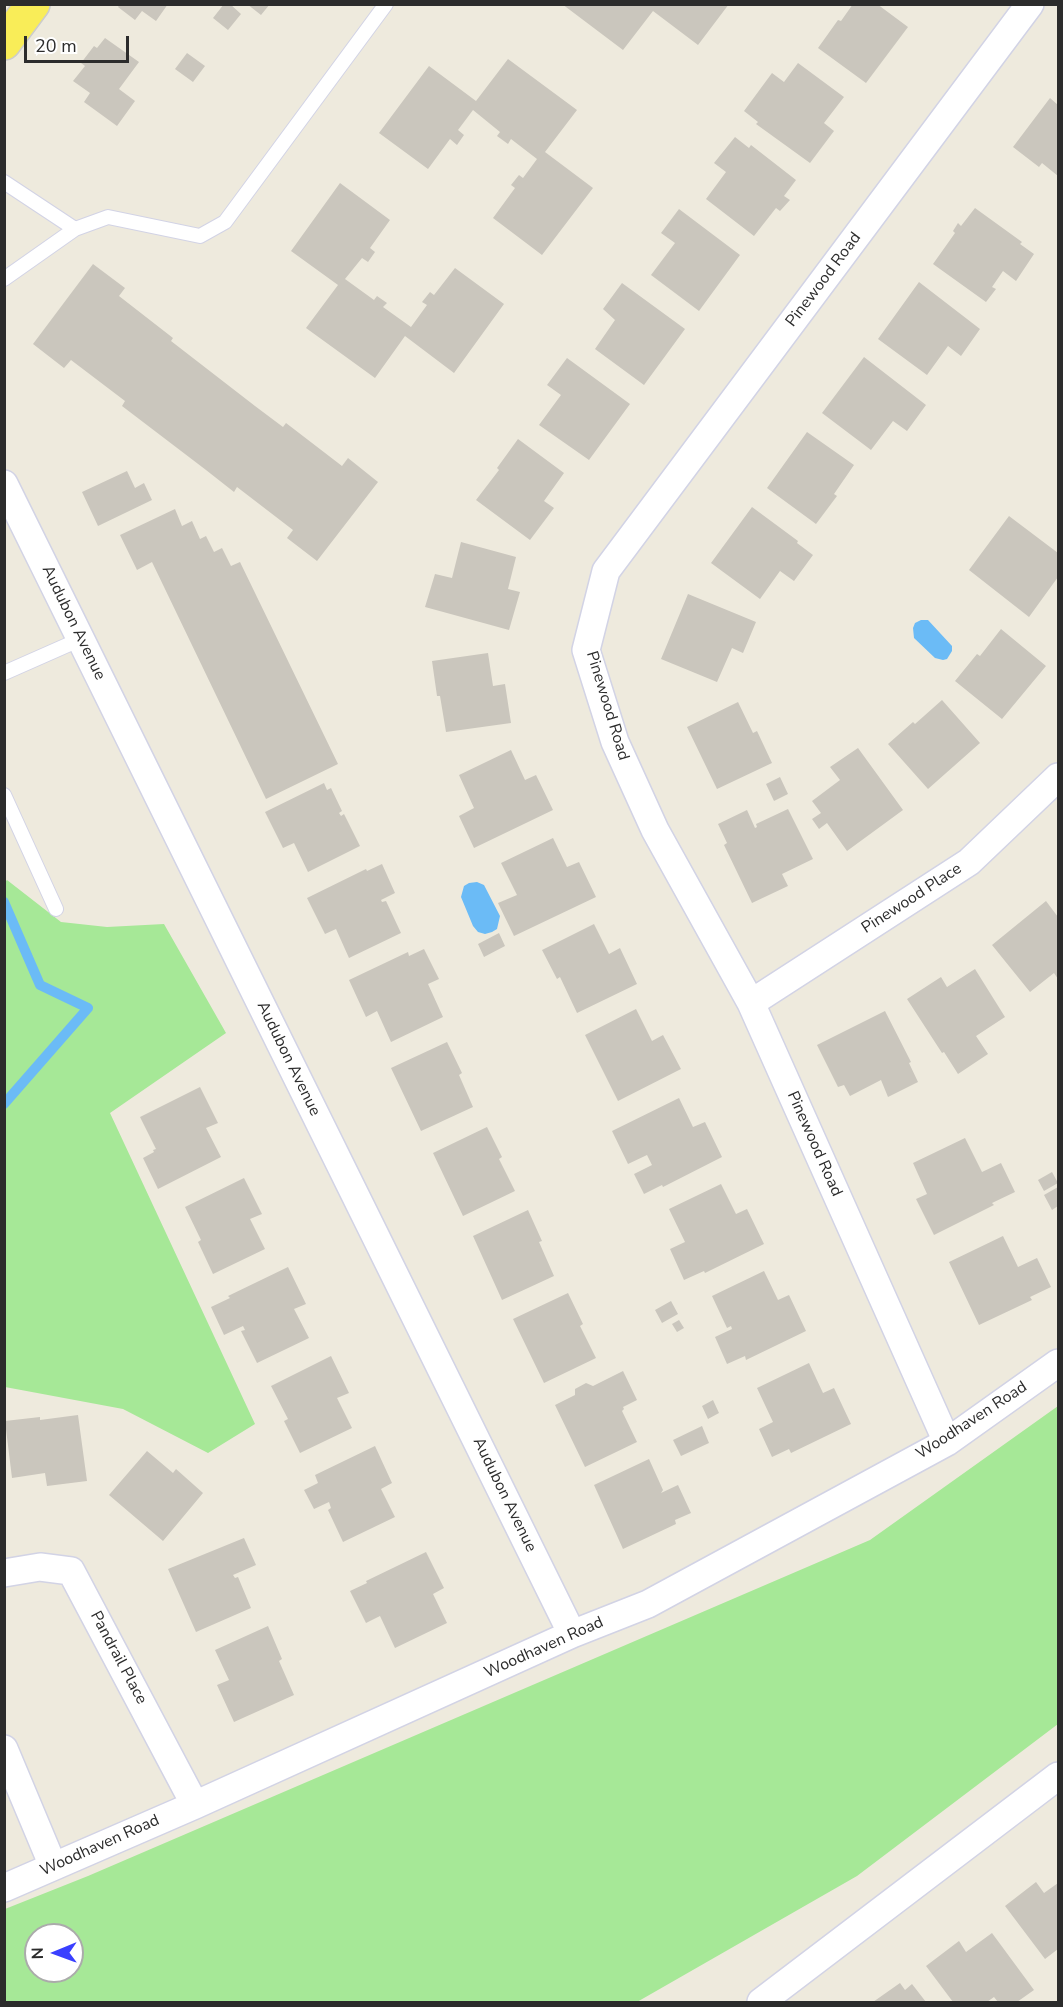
<!DOCTYPE html>
<html>
<head>
<meta charset="utf-8">
<style>
	body { margin:0 }
	#map { position:relative; width:1063px; height:2007px; overflow:hidden; background:#eeeadd; font-family:"Nunito Sans",sans-serif }
	canvas { display:block }
	.frame { position:absolute; inset:0; border:6px solid #2c2c2c; pointer-events:none }
	.north { position:absolute; left:24px; top:1923px; width:60px; height:60px; box-sizing:border-box; background:#fff; border:2px solid #ababab; border-radius:50%; rotate:269deg; font-size:16px; font-weight:700; line-height:24px; text-align:center; color:#2c2c2c }
	.north::after { content:''; display:block; margin:auto; width:21px; height:27px; background:#3a40ff; clip-path:polygon(50% 0,100% 100%,50% 72%,0 100%) }
	.scale { position:absolute; left:24px; top:36px; width:105px; height:27px; box-sizing:border-box; border:3px solid #2c2c2c; border-top:0; padding-left:8px; font-size:18px; line-height:21px; white-space:nowrap; color:#2c2c2c; -webkit-text-stroke:4px #fff; paint-order:stroke }
</style>
</head>
<body>
<div id="map">
<canvas width="1063" height="2007"></canvas>
<div class="frame"></div>
<div class="north">N</div>
<div class="scale">20 m</div>
</div>
<script>
const g = document.querySelector('canvas').getContext('2d');
g.lineJoin = 'round';
function fill(path, color) { g.fillStyle = color; g.fill(path, 'evenodd'); }
const toPath = rows => new Path2D(rows.map(r => 'M' + r).join(''));
function trace(path, color, width, dash) { g.strokeStyle = color; g.lineWidth = width; g.lineCap = dash ? 'butt' : 'round'; g.setLineDash(dash || []); g.stroke(path); }
function label(font, color, halo, rows, align = 'center') {
  g.font = font + ' "Nunito Sans",sans-serif'; g.lineWidth = 4.5; g.setLineDash([]); g.textBaseline = 'middle'; g.strokeStyle = halo; g.fillStyle = color; for (const [text, x, y, turn = 0] of rows) {
    g.save(); g.translate(x, y); g.rotate((+turn || 0) * Math.PI / 180); g.textAlign = isNaN(turn) ? turn : align; if (halo) g.strokeText(text, 0, 0); g.fillText(text, 0, 0); g.restore();
  }
}
const green = toPath([
	[7,880,61,922,107,927,164,924,226,1033,110,1113,255,1424,208,1453,123,1409,5,1387,4,883],
	[1058,1406,1058,1724,857,1876,637,2002,5,2002,5,1909,88,1876,870,1540],
	[36,1935,72,1935,72,1971,36,1971]
]);
const water = toPath([
	[921,620,928,620,952,646,952,651,947,659,943,660,935,658,914,638,913,628,915,623],
	[477,882,484,885,500,916,497,929,492,932,485,934,478,932,473,926,461,897,464,886,469,883]
]);
const stream = toPath([
	[4,902,40,985,88,1008,4,1104]
]);
const building = toPath([
	[120,4,168,4,156,21,142,11,135,20,118,7],
	[224,4,230,4,241,14,228,30,213,18],
	[247,4,270,4,261,15],
	[562,4,729,4,698,45,653,11,623,50],
	[853,4,877,4,908,27,866,83,818,48,838,20,841,21],
	[105,38,139,62,119,89,135,101,117,126,84,102,90,93,73,81,85,66,81,63,94,46,97,48],
	[187,53,205,66,193,82,175,69],
	[508,59,577,110,545,152,593,188,542,255,493,218,515,188,511,185,519,175,523,178,537,159,511,139,508,144,497,136,500,132,473,110,458,130,464,135,457,145,450,139,428,169,379,133,429,66,476,101],
	[798,63,844,97,824,123,834,131,810,163,756,124,758,122,744,111,772,73,784,82],
	[1050,98,1058,105,1058,176,1042,163,1039,167,1013,147],
	[735,137,749,148,751,145,796,180,784,196,790,200,780,211,776,208,754,236,706,199,726,172,714,163],
	[340,183,390,220,370,248,375,252,368,262,362,258,345,279,374,300,377,296,387,303,383,307,411,327,427,305,422,302,430,292,434,295,455,268,504,304,454,373,405,336,375,378,306,328,338,285,291,251],
	[975,208,1022,242,1020,244,1034,254,1016,281,1003,271,992,287,996,289,986,302,933,264,955,233,953,231,958,223,961,226],
	[679,209,740,255,699,311,651,275,675,243,661,233],
	[93,264,125,288,119,296,173,338,171,341,255,406,283,427,286,423,342,466,348,458,378,482,317,561,287,538,293,530,237,487,234,492,206,470,122,406,125,401,71,360,64,368,33,344],
	[919,282,980,329,961,356,948,346,927,375,878,339],
	[622,283,685,329,644,385,595,349,615,320,603,309],
	[864,357,926,405,907,431,893,421,871,450,822,413],
	[567,358,630,404,589,460,539,425,561,395,547,385],
	[807,432,854,465,834,494,837,496,816,524,767,488],
	[518,439,564,473,544,501,554,508,530,540,476,500,499,470,497,468],
	[127,471,135,488,144,483,152,500,98,526,82,492],
	[752,507,798,541,797,543,813,555,794,581,780,571,760,599,711,563],
	[175,509,182,526,192,521,200,539,206,536,214,552,222,548,231,566,240,562,338,764,266,799,152,562,137,570,120,535],
	[1009,516,1058,553,1058,577,1029,617,969,570],
	[461,542,516,557,508,589,520,592,509,630,425,607,435,574,452,578],
	[688,594,756,622,743,653,732,648,717,682,661,659],
	[1001,629,1046,666,1002,719,955,681,977,654,980,656],
	[488,653,493,686,505,684,511,723,446,732,440,696,437,696,432,661],
	[942,700,980,743,928,789,888,744,913,722,915,724],
	[738,702,753,733,757,731,772,763,717,789,687,727],
	[858,748,903,810,847,851,827,823,819,829,812,819,821,813,812,801,840,780,830,767],
	[511,750,525,780,536,775,553,810,474,848,459,816,474,808,459,775],
	[780,777,788,794,774,801,766,784],
	[324,783,327,790,331,788,342,811,339,813,341,816,344,814,360,846,308,872,294,843,283,848,265,812],
	[788,809,813,859,782,874,788,886,752,903,724,845,727,843,718,824,747,810,755,828,757,827,756,824],
	[553,838,567,867,579,862,596,897,514,936,498,903,517,895,501,863],
	[382,864,395,893,381,900,382,902,386,901,401,933,349,958,336,929,325,934,307,898,366,869,367,871],
	[1046,901,1058,917,1058,979,1054,973,1030,992,992,945],
	[594,924,609,954,620,948,637,984,577,1013,560,977,557,979,542,950],
	[499,933,505,946,484,957,478,944],
	[424,949,439,979,428,984,443,1017,391,1042,377,1011,366,1017,349,980,408,952,409,956],
	[975,969,1005,1017,976,1036,988,1054,958,1074,944,1052,942,1053,907,999,941,977,947,987],
	[636,1009,652,1041,663,1035,681,1069,618,1101,585,1035],
	[885,1011,911,1062,909,1063,918,1082,888,1097,881,1080,850,1096,844,1085,838,1087,817,1045],
	[447,1042,462,1073,459,1075,473,1107,421,1131,391,1068],
	[200,1087,218,1123,206,1128,221,1157,158,1189,143,1158,154,1152,153,1150,156,1149,140,1117],
	[679,1098,693,1127,705,1122,722,1157,663,1187,662,1185,644,1194,634,1174,652,1165,647,1155,628,1164,612,1131],
	[487,1127,502,1157,499,1159,515,1191,463,1216,433,1153],
	[965,1138,982,1172,1001,1163,1015,1192,992,1203,994,1205,934,1235,916,1199,927,1194,913,1163],
	[1052,1172,1058,1183,1044,1191,1038,1180],
	[244,1178,262,1214,250,1219,265,1249,213,1274,198,1242,201,1240,185,1207],
	[721,1184,736,1214,747,1209,764,1244,705,1273,704,1271,684,1280,670,1249,685,1242,669,1209],
	[1058,1187,1058,1206,1052,1210,1044,1195],
	[528,1210,542,1241,539,1242,554,1276,502,1300,473,1236],
	[1003,1236,1018,1267,1037,1258,1051,1287,1030,1297,1032,1300,979,1325,949,1262],
	[288,1267,306,1304,294,1309,309,1338,257,1363,241,1331,245,1330,243,1326,224,1335,211,1307,230,1298,228,1296],
	[764,1271,778,1300,789,1295,806,1331,746,1360,745,1356,727,1364,715,1337,732,1329,731,1326,727,1328,712,1296],
	[568,1293,583,1324,580,1326,596,1358,544,1383,513,1319],
	[671,1301,678,1314,662,1323,655,1310],
	[679,1320,684,1328,677,1332,672,1324],
	[331,1356,349,1393,337,1398,352,1428,300,1453,284,1421,288,1419,271,1386],
	[809,1363,823,1393,834,1388,851,1424,791,1453,789,1449,772,1457,759,1429,773,1422,757,1388],
	[623,1371,637,1400,623,1407,624,1409,622,1411,637,1442,585,1467,555,1405,575,1395,575,1389,586,1383,593,1386],
	[713,1400,719,1413,708,1419,702,1406],
	[78,1415,87,1481,47,1486,45,1473,12,1478,5,1421,40,1417,40,1420],
	[702,1426,709,1443,681,1456,673,1440],
	[375,1446,392,1483,381,1489,395,1517,343,1542,328,1510,331,1508,329,1502,314,1509,304,1490,318,1483,315,1475],
	[147,1451,173,1473,176,1469,203,1493,163,1541,109,1495],
	[649,1459,663,1490,661,1493,678,1485,691,1513,675,1520,676,1524,623,1549,594,1485],
	[244,1538,256,1565,233,1575,235,1578,238,1577,251,1608,196,1632,168,1569],
	[426,1552,444,1588,433,1594,447,1623,395,1648,380,1616,366,1623,350,1591,367,1583,366,1581],
	[268,1626,282,1659,279,1661,294,1695,234,1722,217,1685,229,1680,215,1650],
	[1036,1882,1044,1893,1058,1883,1058,1949,1045,1959,1005,1906],
	[992,1933,1034,1990,1017,2002,998,2002,994,1997,987,2002,953,2002,926,1966,959,1941,966,1952],
	[900,1983,905,1990,912,1984,926,2002,873,2002]
]);
const lane = toPath([
	[4,182,75,229],
	[4,279,75,229,108,217,200,236,225,222,386,4],
	[4,673,81,639],
	[4,795,56,909]
]);
const street = toPath([
	[4,484,572,1634],
	[751,1003,969,862,1058,777],
	[947,1442,751,1003,655,830,615,742,586,650,606,571,1030,4],
	[4,1573,40,1567,71,1571,195,1805],
	[4,1749,53,1866],
	[4,1888,195,1805,572,1634,648,1604,947,1442,1058,1363],
	[761,2002,1058,1776]
]);
const primary = toPath([
	[4,43,33,4]
]);
const streetNames = [
	["Pinewood Road",824,280,-53],
	["Audubon Avenue",73,623,64],
	["Pinewood Road",607,706,73],
	["Pinewood Place",912,899,-33],
	["Audubon Avenue",288,1059,64],
	["Pinewood Road",814,1144,66],
	["Woodhaven Road",972,1421,-33],
	["Audubon Avenue",504,1495,64],
	["Woodhaven Road",544,1648,-24],
	["Pandrail Place",118,1658,62],
	["Woodhaven Road",100,1846,-24]
];
fill(green, '#a6e897');
fill(water, '#6bbbf6');
trace(stream, '#6bbbf6', 10);
fill(building, '#cac6bd');
trace(lane, '#d2d3e5', 16);
trace(street, '#d2d3e5', 30);
trace(primary, '#ccc', 36);
trace(lane, '#fff', 14);
trace(street, '#fff', 27);
trace(primary, '#f9ed58', 33);
label('16px', '#2c2c2c', '#fff', streetNames);
</script>
</body>
</html>
